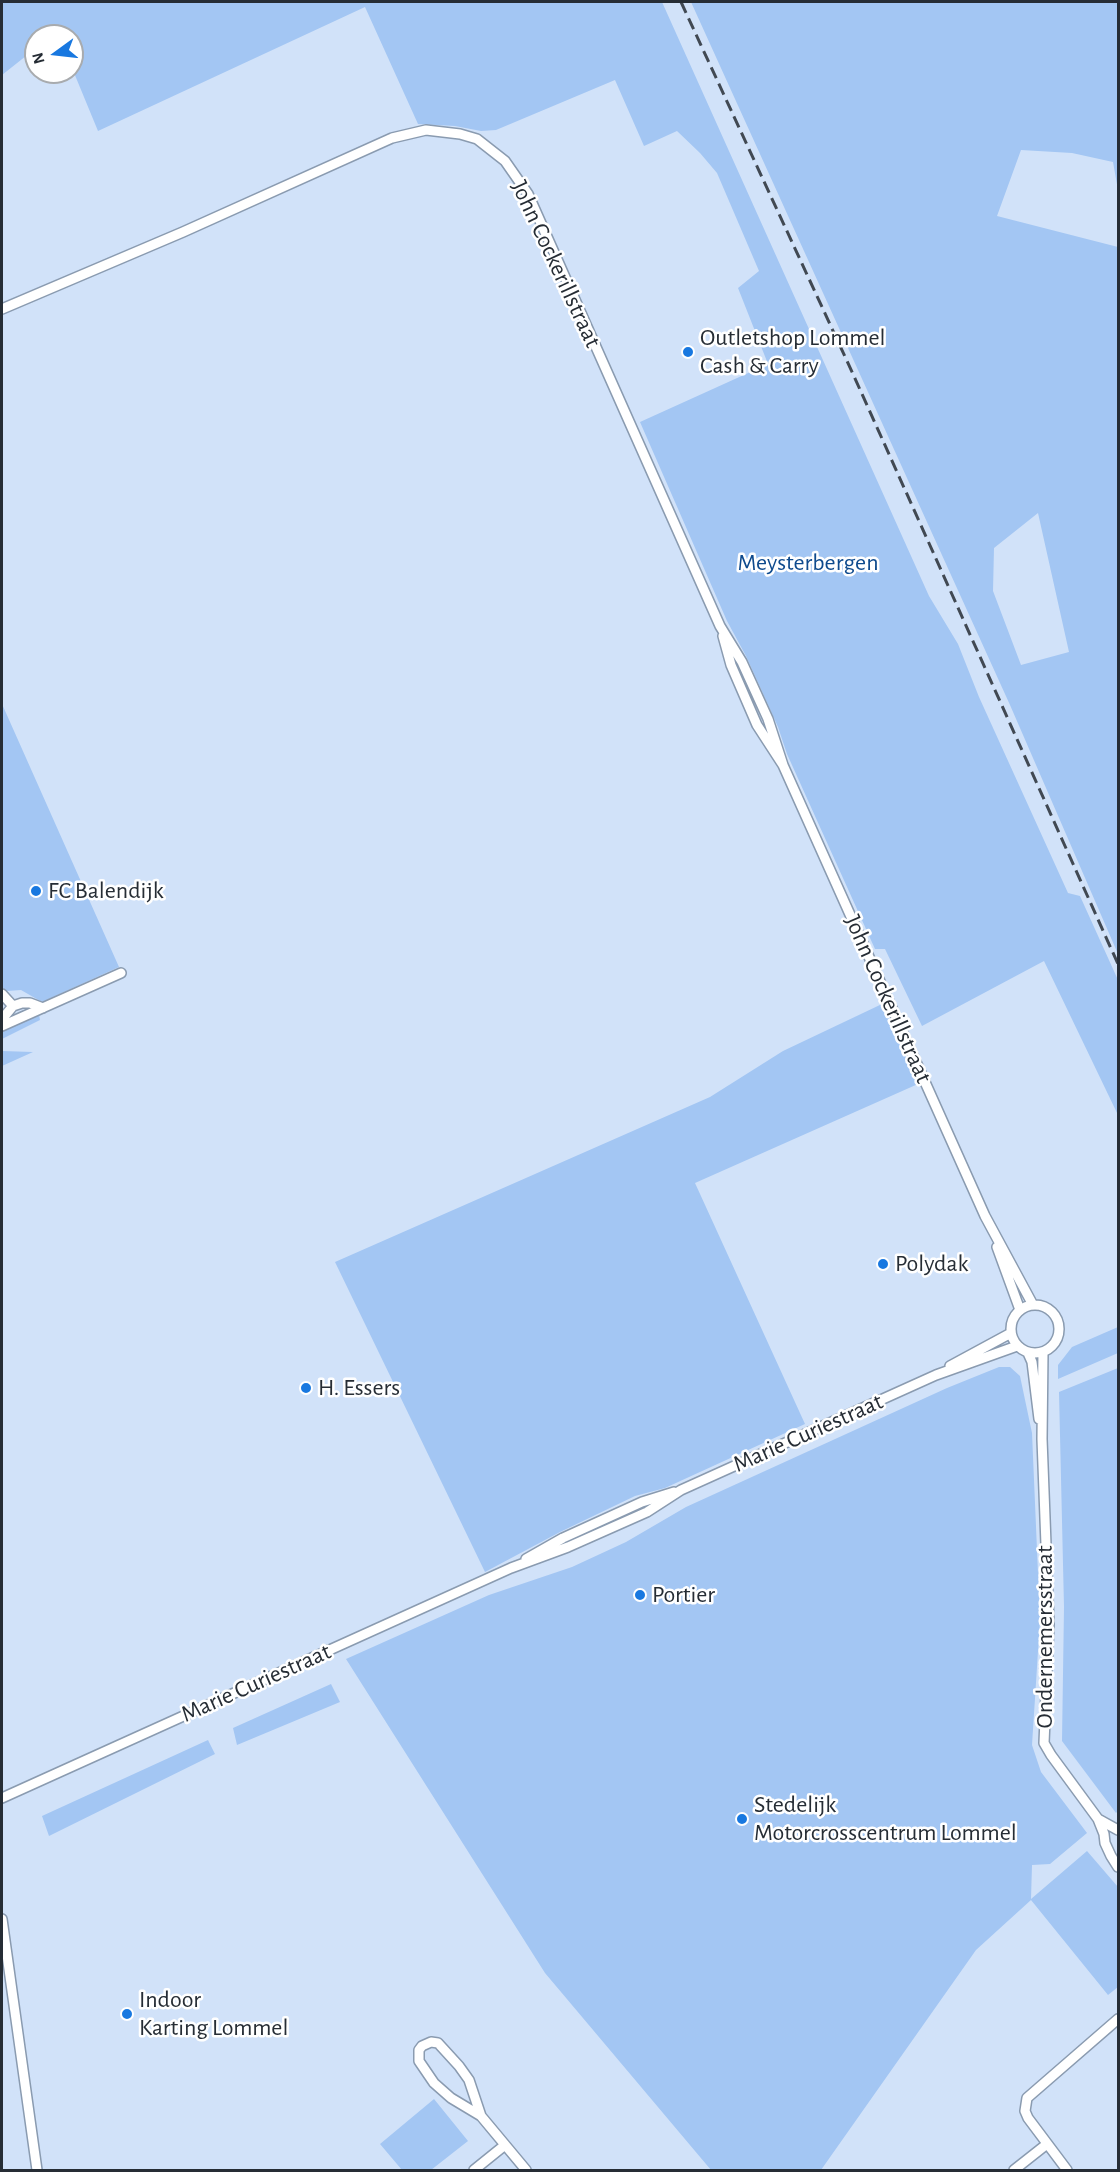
<!DOCTYPE html>
<html>
<head>
<meta charset="utf-8">
<style>
	body { margin:0 }
	#map { position:relative; width:1120px; height:2172px; overflow:hidden; background:#d1e2f9; font-family:"Alegreya Sans",sans-serif }
	canvas { display:block }
	.frame { position:absolute; inset:0; border:3px solid #262d35; pointer-events:none }
	.north { position:absolute; left:24px; top:24px; width:60px; height:60px; box-sizing:border-box; background:#fff; border:2px solid #a8abae; border-radius:50%; rotate:255deg; font-size:16px; font-weight:700; line-height:24px; text-align:center; color:#262d35 }
	.north::after { content:''; display:block; margin:auto; width:21px; height:27px; background:#1878e0; clip-path:polygon(50% 0,100% 100%,50% 72%,0 100%) }
</style>
</head>
<body>
<div id="map">
<canvas width="1120" height="2172"></canvas>
<div class="frame"></div>
<div class="north">N</div>
</div>
<script>
const g = document.querySelector('canvas').getContext('2d');
g.lineJoin = 'round';
function fill(path, color) { g.fillStyle = color; g.fill(path, 'evenodd'); }
const toPath = rows => new Path2D(rows.map(r => 'M' + r).join(''));
function trace(path, color, width, dash) { g.strokeStyle = color; g.lineWidth = width; g.lineCap = dash ? 'butt' : 'round'; g.setLineDash(dash || []); g.stroke(path); }
function label(font, color, halo, rows, align = 'center') {
  g.font = font + ' "Alegreya Sans",sans-serif'; g.lineWidth = 5; g.setLineDash([]); g.textBaseline = 'middle'; g.strokeStyle = halo; g.fillStyle = color; for (const [text, x, y, turn = 0] of rows) {
    g.save(); g.translate(x, y); g.rotate((+turn || 0) * Math.PI / 180); g.textAlign = isNaN(turn) ? turn : align; if (halo) g.strokeText(text, 0, 0); g.fillText(text, 0, 0); g.restore();
  }
}
const green = toPath([
	[2,2,662,2,929,596,958,644,979,697,1068,893,1080,896,1118,980,1118,1115,1044,961,922,1026,885,949,875,949,787,754,778,727,746,656,727,621,640,422,768,364,738,288,759,271,717,173,700,153,677,131,644,146,615,80,496,130,481,131,455,126,418,124,365,7,98,131,72,68,72,36,59,36,57,32,52,36,36,36,36,48,2,75],
	[691,2,1118,2,1118,190,1113,162,1072,153,1021,150,997,216,1118,247,1118,954,1010,705],
	[1038,513,1069,652,1021,665,993,591,994,548],
	[2,704,119,967,42,1002,21,990,7,991,2,987],
	[882,1004,918,1084,695,1183,805,1424,665,1488,635,1496,560,1532,485,1572,335,1262,710,1097,783,1051],
	[39,1014,40,1020,2,1039,2,1032],
	[2,1051,33,1052,2,1066],
	[1118,1327,1118,1353,1058,1379,1058,1365,1072,1347],
	[999,1367,1010,1367,1020,1376,1032,1433,1040,1620,1032,1745,1041,1772,1087,1833,1050,1864,1032,1865,1031,1899,1087,1851,1118,1887,1118,1987,1108,1995,1031,1900,976,1950,821,2170,711,2170,545,1973,346,1659,489,1595,572,1567,626,1542,686,1507,947,1388],
	[1118,1368,1118,1811,1116,1813,1062,1741,1064,1607,1059,1392],
	[331,1684,340,1702,237,1745,233,1728],
	[208,1740,215,1754,49,1836,42,1816],
	[434,2099,468,2141,431,2170,402,2170,380,2144]
]);
const minor = toPath([
	[2,309,183,232,392,138,426,130,460,134,477,139,505,161,528,194,720,626,742,662,768,719,783,765],
	[723,636,731,665,757,725,783,765,985,1216,1033,1305],
	[2,994,13,1006],
	[4,1025,3,1018,13,1006,22,1003,30,1003,43,1008],
	[2,1026,121,973],
	[997,1247,1020,1310],
	'1011 1329a24 24 0 1 1 48 0a24 24 0 1 1-48 0Z',
	[1028,1353,1032,1362,1039,1419],
	[1043,1353,1042,1439,1049,1624,1044,1743,1051,1755,1098,1819,1104,1834,1105,1843,1111,1856,1118,1867],
	[950,1366,1011,1333],
	[526,1559,563,1538,642,1502,674,1492],
	[2,1798,511,1568,568,1547,647,1512,681,1490,936,1375,1017,1346],
	[1098,1819,1118,1830],
	[2,1919,37,2170],
	[481,2116,469,2080,459,2066,438,2043,431,2042,422,2046,419,2050,419,2061,434,2083,451,2098,481,2116,526,2170],
	[474,2170,505,2145],
	[1014,2170,1047,2144],
	[1067,2170,1028,2118,1025,2111,1027,2098,1118,2019]
]);
const rail = toPath([
	[681,2,853,374,1118,964]
]);
const markers = [
	[688,352,6,"#1878e0"],
	[36,891,6,"#1878e0"],
	[883,1264,6,"#1878e0"],
	[306,1388,6,"#1878e0"],
	[640,1595,6,"#1878e0"],
	[742,1819,6,"#1878e0"],
	[127,2014,6,"#1878e0"]
];
const streetNames = [
	["John Cockerillstraat",556,264,65],
	["John Cockerillstraat",888,999,66],
	["Marie Curiestraat",808,1433,-24],
	["Ondernemersstraat",1045,1637,-90],
	["Marie Curiestraat",256,1683,-24]
];
const poiNames = [
	["Outletshop Lommel",700,338],
	["Cash & Carry",700,366],
	["FC Balendijk",48,891],
	["Polydak",895,1264],
	["H. Essers",318,1388],
	["Portier",652,1595],
	["Stedelijk",754,1805],
	["Motorcrosscentrum Lommel",754,1833],
	["Indoor",139,2000],
	["Karting Lommel",139,2028]
];
const parkNames = [
	["Meysterbergen",808,563]
];
fill(green, '#a3c6f3');
trace(minor, '#8a9bb0', 12);
trace(minor, '#fff', 9);
trace(rail, '#414953', 3, [12, 6]);
for (const [x, y, r, color] of markers) { const dot = new Path2D(); dot.arc(x, y, r, 0, 2 * Math.PI); g.fillStyle = color; g.fill(dot); trace(dot, '#fff', 2); }
label('24px', '#262d35', '#fff', streetNames);
label('24px', '#262d35', '#fff', poiNames, 'left');
label('24px', '#0e4a8d', '#fff', parkNames);
</script>
</body>
</html>
